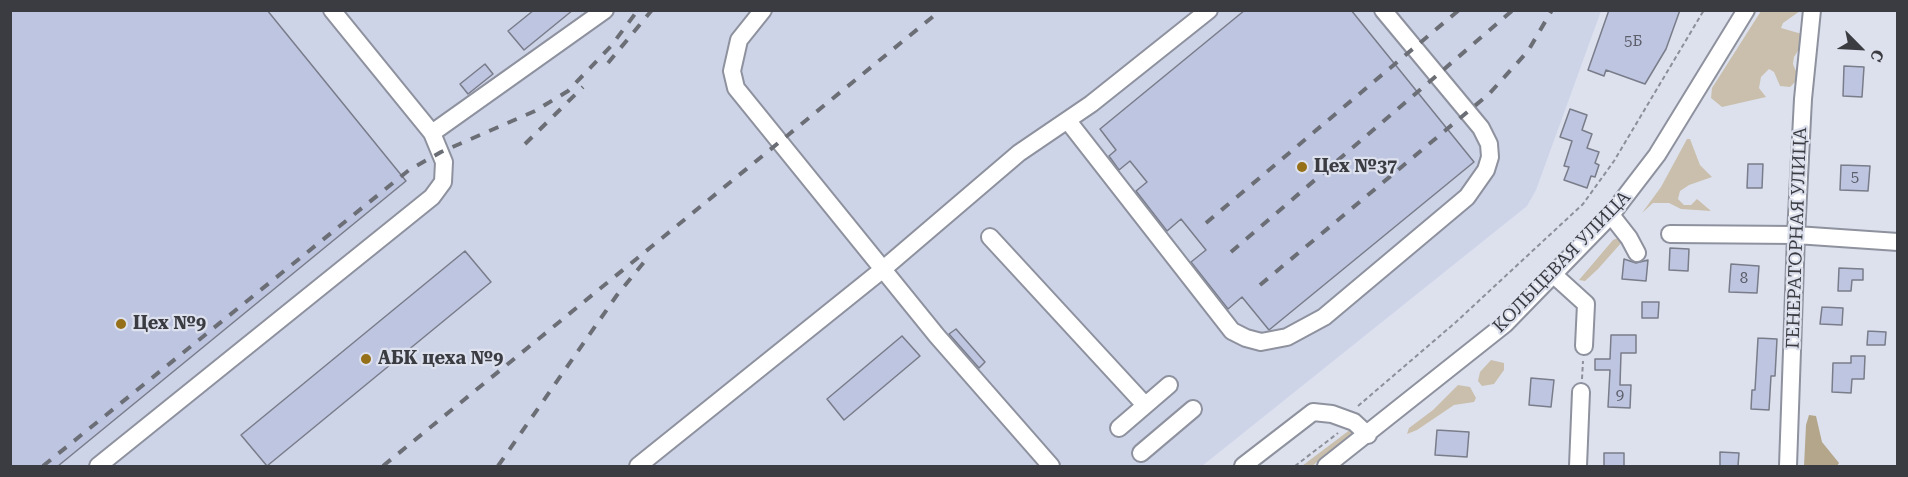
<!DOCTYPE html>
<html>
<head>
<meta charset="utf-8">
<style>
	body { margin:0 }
	#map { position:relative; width:1908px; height:477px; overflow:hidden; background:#dde1ee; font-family:"Roboto Serif",serif }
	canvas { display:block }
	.frame { position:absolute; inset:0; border:12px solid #3b3c42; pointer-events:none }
	.north { position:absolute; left:1830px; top:18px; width:60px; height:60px; -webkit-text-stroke:4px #dde1ee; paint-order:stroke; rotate:114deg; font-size:16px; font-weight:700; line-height:24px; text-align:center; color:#3b3c42 }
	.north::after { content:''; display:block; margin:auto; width:21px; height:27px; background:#3b3c42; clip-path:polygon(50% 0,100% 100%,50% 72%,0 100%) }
</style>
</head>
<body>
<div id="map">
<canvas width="1908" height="477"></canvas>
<div class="frame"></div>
<div class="north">С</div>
</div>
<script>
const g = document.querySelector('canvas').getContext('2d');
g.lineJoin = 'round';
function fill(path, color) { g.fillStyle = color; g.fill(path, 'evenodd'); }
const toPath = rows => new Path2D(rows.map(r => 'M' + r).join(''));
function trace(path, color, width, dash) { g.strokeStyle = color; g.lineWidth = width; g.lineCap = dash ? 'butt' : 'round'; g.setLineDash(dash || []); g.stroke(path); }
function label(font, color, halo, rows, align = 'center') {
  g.font = font + ' "Roboto Serif",serif'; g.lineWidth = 4.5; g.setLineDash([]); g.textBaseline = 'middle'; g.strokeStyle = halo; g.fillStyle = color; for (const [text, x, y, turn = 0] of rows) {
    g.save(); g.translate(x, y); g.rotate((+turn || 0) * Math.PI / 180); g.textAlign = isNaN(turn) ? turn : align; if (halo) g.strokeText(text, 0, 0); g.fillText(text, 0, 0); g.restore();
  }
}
const built = toPath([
	[10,11,1601,11,1536,190,1527,206,1202,466,11,466]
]);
const green = toPath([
	[1761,11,1800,11,1783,23,1781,28,1802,34,1801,46,1794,57,1793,64,1798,76,1796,81,1790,87,1780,86,1774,72,1769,69,1761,77,1759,88,1766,97,1722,107,1711,98,1712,88],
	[1687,139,1690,139,1700,165,1712,177,1689,185,1680,191,1678,199,1684,205,1691,205,1697,199,1711,211,1681,209,1669,203,1653,203,1642,213,1661,187],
	[1618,238,1622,242,1598,269,1585,281,1579,280,1613,240],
	[1491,360,1504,363,1504,370,1494,384,1482,386,1478,381,1480,372],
	[1458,385,1470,387,1476,398,1474,402,1454,405,1417,430,1407,434,1409,428,1433,410],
	[1351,429,1356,433,1312,466,1302,466]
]);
const forest = toPath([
	[1809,415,1816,416,1822,442,1839,463,1837,466,1804,466,1806,425]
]);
const building = toPath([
	[10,10,267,10,406,181,58,466,10,466,10,10],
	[534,10,573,10,524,50,508,31,534,10],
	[1245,10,1351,10,1474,162,1269,330,1242,297,1228,309,1191,262,1206,250,1181,219,1167,231,1136,191,1147,182,1130,161,1119,170,1109,156,1116,150,1100,129,1245,10],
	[1609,10,1680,10,1666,49,1645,84,1606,70,1604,76,1588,70,1609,10],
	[485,64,493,74,468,94,460,84,485,64],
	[1844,66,1864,67,1862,97,1843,96,1844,66],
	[1570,109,1587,115,1582,130,1592,134,1587,148,1599,152,1595,163,1599,165,1595,177,1591,176,1587,188,1564,180,1569,167,1564,166,1572,141,1560,137,1570,109],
	[1748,164,1763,164,1762,188,1747,188,1748,164],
	[1841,165,1870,166,1868,191,1840,190,1841,165],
	[1670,248,1689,249,1688,271,1669,270,1670,248],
	[465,251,491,282,267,466,241,435,465,251],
	[1624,259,1636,263,1648,260,1646,281,1622,279,1624,259],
	[1731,264,1759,266,1757,293,1729,292,1731,264],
	[1839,268,1863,269,1863,280,1852,280,1851,291,1838,291,1839,268],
	[1642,302,1659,302,1658,318,1642,318,1642,302],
	[1822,307,1843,308,1842,325,1820,324,1822,307],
	[956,329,985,362,979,368,949,334,956,329],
	[1868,331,1886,332,1885,345,1867,345,1868,331],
	[1611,335,1636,335,1636,353,1621,353,1620,385,1631,385,1630,408,1608,407,1610,370,1595,370,1595,359,1610,359,1611,335],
	[902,336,920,356,844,420,827,399,902,336],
	[1758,338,1777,339,1775,376,1771,376,1769,410,1751,409,1752,390,1755,390,1758,338],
	[1851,356,1865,356,1864,379,1852,379,1851,393,1832,392,1833,363,1851,363,1851,356],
	[1531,378,1554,380,1551,407,1529,405,1531,378],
	[1437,430,1469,432,1467,457,1435,455,1437,430],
	[1720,452,1739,453,1738,466,1720,466,1720,452],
	[1604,453,1624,453,1624,466,1604,466,1604,453]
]);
const path = toPath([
	[1582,379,1583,361],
	[1358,406,1456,322,1583,204,1614,161,1704,10],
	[1295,466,1338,433]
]);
const minor = toPath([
	[763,10,739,40,732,71,736,88,937,336,1051,466],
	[1068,121,1232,331,1246,338,1261,342,1287,337,1324,317,1467,197,1486,170,1490,157,1489,144,1481,128,1383,10],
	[432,133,605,10],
	[1611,215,1629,238,1637,253],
	[1670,234,1796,235,1898,242],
	[990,237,1145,405],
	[1554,275,1586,304,1584,346],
	[1119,428,1169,385],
	[1141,453,1193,409],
	[98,466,432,197,443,182,444,162,432,133,332,10],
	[638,466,882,270,1019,153,1091,104,1209,10],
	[1243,466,1313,412,1332,414,1354,422,1368,435],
	[1326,466,1505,324,1611,215,1657,155,1746,10],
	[1578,466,1581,392],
	[1788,466,1796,235,1803,99,1812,10]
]);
const rail = toPath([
	[608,63,652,10],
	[525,144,583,87],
	[1206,223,1459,10],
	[1231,252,1513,10],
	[1260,285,1489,94,1528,51,1552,10],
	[43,466,409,170,441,152,535,111,568,91,611,46,638,10],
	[383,466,941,10],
	[498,466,617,295,645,261]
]);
const markers = [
	[1302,167,6,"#957019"],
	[121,324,6,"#957019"],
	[366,359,6,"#957019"]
];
const numberNames = [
	["5Б",1633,42],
	["5",1855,178],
	["8",1744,279],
	["9",1620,396]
];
const poiNames = [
	["Цех №37",1314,167],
	["Цех №9",133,324],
	["АБК цеха №9",378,359]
];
const streetNames = [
	["ГЕНЕРАТОРНАЯ УЛИЦА",1797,238,-88],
	["КОЛЬЦЕВАЯ УЛИЦА",1562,262,-46]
];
fill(built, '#ced4e8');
fill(green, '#c9bfac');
fill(forest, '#b4a68b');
fill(building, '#bec5e1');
trace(building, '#797c89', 1.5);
trace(minor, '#8e919e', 20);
trace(path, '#8d8f99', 2, [4.5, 3]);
trace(minor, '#fff', 16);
trace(rail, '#6c6e76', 4, [10, 10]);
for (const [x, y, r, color] of markers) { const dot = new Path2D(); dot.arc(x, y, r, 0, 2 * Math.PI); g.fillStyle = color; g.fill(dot); trace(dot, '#dde1ee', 2); }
label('15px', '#5c5e6a', null, numberNames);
label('bold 18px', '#3b3c42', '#dde1ee', poiNames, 'left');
label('18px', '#3b3c42', '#dde1ee', streetNames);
</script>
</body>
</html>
